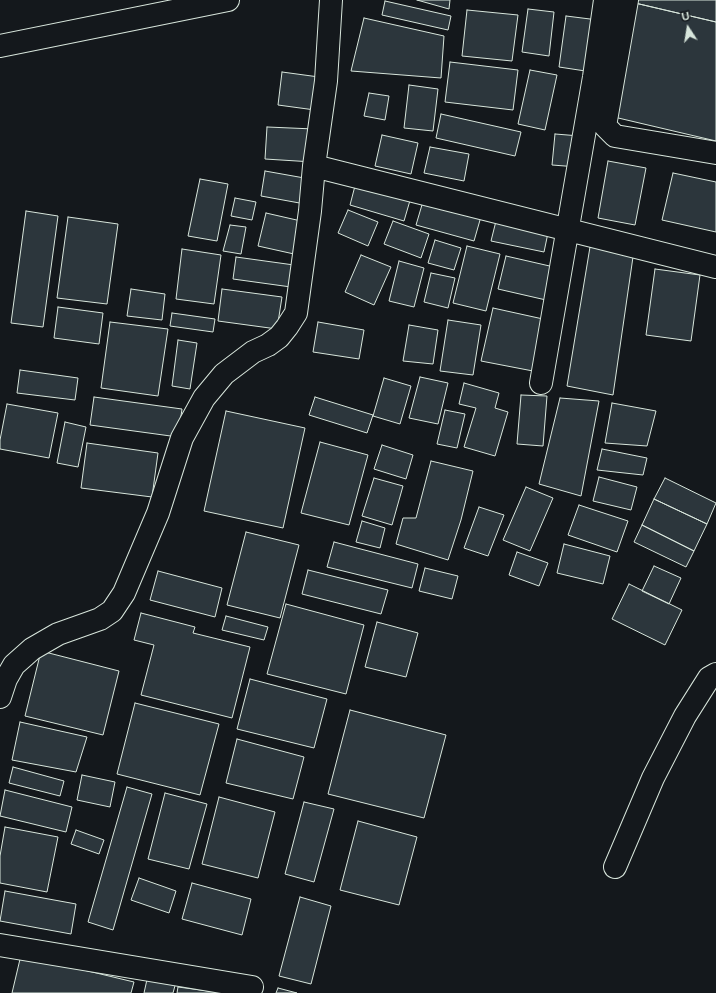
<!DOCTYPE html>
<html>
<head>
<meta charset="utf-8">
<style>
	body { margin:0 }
	#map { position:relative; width:716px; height:993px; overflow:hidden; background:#14181c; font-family:Inter,sans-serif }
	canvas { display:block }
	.north { position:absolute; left:668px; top:8px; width:40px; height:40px; -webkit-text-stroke:3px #14181c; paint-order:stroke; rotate:348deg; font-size:11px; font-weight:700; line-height:16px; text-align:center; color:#d8e6dc }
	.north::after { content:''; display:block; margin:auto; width:14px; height:18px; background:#d8e6dc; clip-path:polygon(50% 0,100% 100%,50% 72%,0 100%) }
</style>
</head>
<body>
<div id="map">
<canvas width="716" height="993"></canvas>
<div class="north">U</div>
</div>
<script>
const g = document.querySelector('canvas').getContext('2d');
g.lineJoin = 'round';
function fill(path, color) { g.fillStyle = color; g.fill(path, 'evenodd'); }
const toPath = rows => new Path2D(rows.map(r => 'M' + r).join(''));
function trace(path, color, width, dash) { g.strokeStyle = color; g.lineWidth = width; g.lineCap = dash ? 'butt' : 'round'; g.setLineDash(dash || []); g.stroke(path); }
const building = toPath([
	[417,0,450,0,449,9,417,0],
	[635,0,716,0,716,22,635,3,635,0],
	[385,1,451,16,448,30,382,15,385,1],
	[635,3,716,22,716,141,614,117,635,3],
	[528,9,554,12,549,56,522,52,528,9],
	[467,10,518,15,512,61,462,56,467,10],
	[566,16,598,20,592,72,559,67,566,16],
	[364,18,444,36,441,78,351,71,364,18],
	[450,62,518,70,513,110,445,102,450,62],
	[530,70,557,75,545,130,518,124,530,70],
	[282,72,319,77,315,110,278,105,282,72],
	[409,85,438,89,433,131,404,128,409,85],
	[369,93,389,96,385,120,364,116,369,93],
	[441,114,521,132,515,156,436,138,441,114],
	[267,127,314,129,313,162,265,159,267,127],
	[555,134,580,136,578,167,552,165,555,134],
	[382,135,418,143,411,174,375,166,382,135],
	[430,147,469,154,464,181,424,173,430,147],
	[608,161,646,168,635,225,598,218,608,161],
	[265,171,310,179,305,204,261,196,265,171],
	[673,173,716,182,716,232,662,220,673,173],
	[200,179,228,184,217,241,188,236,200,179],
	[356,182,411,197,404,221,350,205,356,182],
	[235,198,256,202,252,220,231,216,235,198],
	[424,198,482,213,474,241,416,225,424,198],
	[348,210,378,222,368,246,338,233,348,210],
	[26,211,58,216,43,327,11,323,26,211],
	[266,213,301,221,294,254,258,246,266,213],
	[68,217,118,224,107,304,57,298,68,217],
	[497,217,549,228,544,252,491,241,497,217],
	[393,221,429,234,421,258,384,244,393,221],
	[230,225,246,227,241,254,223,251,230,225],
	[435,240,461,248,454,270,428,263,435,240],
	[467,246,500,254,486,311,453,303,467,246],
	[590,247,634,250,613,395,567,386,590,247],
	[182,249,221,255,214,304,176,299,182,249],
	[361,255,391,267,374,305,345,292,361,255],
	[506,256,554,267,546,300,498,289,506,256],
	[236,257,294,265,291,287,233,279,236,257],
	[399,261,424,268,414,307,389,301,399,261],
	[655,269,700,275,691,341,646,335,655,269],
	[431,273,455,278,448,308,424,302,431,273],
	[131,289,165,294,162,320,127,316,131,289],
	[222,289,282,297,277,329,218,321,222,289],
	[58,307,103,313,99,344,54,338,58,307],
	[493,308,543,319,533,371,481,361,493,308],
	[172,313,215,319,213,332,170,326,172,313],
	[448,320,481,325,473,375,440,371,448,320],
	[110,322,168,329,158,396,101,388,110,322],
	[318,322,364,330,359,359,313,352,318,322],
	[409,325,438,330,433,364,403,361,409,325],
	[178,340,197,343,190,389,172,386,178,340],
	[20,370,78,378,75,400,17,393,20,370],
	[420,377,448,383,438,424,409,418,420,377],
	[384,378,411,386,400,424,373,416,384,378],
	[464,383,499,393,495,408,508,412,495,456,464,447,476,408,459,404,464,383],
	[521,395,547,396,543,446,517,444,521,395],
	[94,397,182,409,178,437,90,425,94,397],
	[315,397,373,415,367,433,309,415,315,397],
	[560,398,599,401,581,496,539,484,560,398],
	[612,403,656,411,647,446,605,443,612,403],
	[7,404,58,413,49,458,0,449,0,440,7,404],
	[445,410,465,414,457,448,437,444,445,410],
	[226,411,305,428,283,528,204,511,226,411],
	[65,422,86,427,78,467,57,463,65,422],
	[320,442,368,455,349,525,301,513,320,442],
	[87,443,158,453,152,497,81,488,87,443],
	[382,445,413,455,406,479,374,469,382,445],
	[602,449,647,458,643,475,597,470,602,449],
	[431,461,473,471,461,520,448,560,396,544,403,518,416,518,431,461],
	[599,477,637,487,631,510,593,501,599,477],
	[374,478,403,486,392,525,362,516,374,478],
	[665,478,716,503,707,524,654,499,665,478],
	[526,487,553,498,530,551,503,540,526,487],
	[654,499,707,524,694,551,642,525,654,499],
	[579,505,628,521,617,552,568,535,579,505],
	[479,507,504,515,488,556,464,548,479,507],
	[362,521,385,528,380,548,356,542,362,521],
	[642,525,694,551,686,567,634,542,642,525],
	[246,532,299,545,280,618,227,605,246,532],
	[334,542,418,564,412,588,327,567,334,542],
	[564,544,610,556,603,584,557,573,564,544],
	[517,552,548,563,539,586,509,575,517,552],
	[654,566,681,578,669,604,642,591,654,566],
	[425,568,458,576,452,599,419,591,425,568],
	[308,570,388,590,381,614,302,594,308,570],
	[158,571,222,588,215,617,150,600,158,571],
	[629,584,682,610,665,645,612,619,629,584],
	[286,604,364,625,346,694,267,674,286,604],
	[141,613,195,627,193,633,250,647,232,718,141,695,154,645,134,640,141,613],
	[226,616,268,627,264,640,222,630,226,616],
	[377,622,418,633,406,677,365,667,377,622],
	[41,651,119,671,103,735,25,716,41,651],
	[250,679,327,699,314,748,237,729,250,679],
	[135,703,219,724,200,795,117,774,135,703],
	[350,710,446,735,424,818,328,794,350,710],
	[20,722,87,737,76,772,12,760,20,722],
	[237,739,304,757,293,799,226,783,237,739],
	[13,767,64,781,60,796,9,783,13,767],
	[82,775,115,782,110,807,77,800,82,775],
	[127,787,152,794,113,930,88,922,127,787],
	[5,790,72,807,66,832,0,816,5,790],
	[165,793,207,804,189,869,148,859,165,793],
	[219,797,275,812,258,878,202,864,219,797],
	[304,802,334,809,314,882,285,874,304,802],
	[358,821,417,837,399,905,340,890,358,821],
	[5,827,58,837,47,892,0,883,0,856,5,827],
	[76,830,104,840,99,854,71,844,76,830],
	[139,878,176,891,169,913,131,900,139,878],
	[192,883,251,899,242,935,182,919,192,883],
	[5,891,76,904,71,934,0,921,5,891],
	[300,897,331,906,311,984,279,976,300,897],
	[21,955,134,982,131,993,12,993,21,955],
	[148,975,176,982,173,993,144,993,148,975],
	[178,987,223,993,177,993,178,987],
	[278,988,297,993,276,993,278,988]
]);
const minor = toPath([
	[627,0,605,126,615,136,716,153],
	[0,46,228,0],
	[314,166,716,267],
	[541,383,594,77,605,0],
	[0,697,6,679,14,665,32,649,58,634,100,619,112,611,124,593,158,513,182,438,204,398,224,374,253,352,268,345,279,337,287,327,296,313,310,211,314,166,326,81,331,0],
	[615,867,653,778,685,716,709,678,716,674],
	[0,945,252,987]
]);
fill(building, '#2c363c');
trace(building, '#d8e6dc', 1);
trace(minor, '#d8e6dc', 24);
trace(minor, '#14181c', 22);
</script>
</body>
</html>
